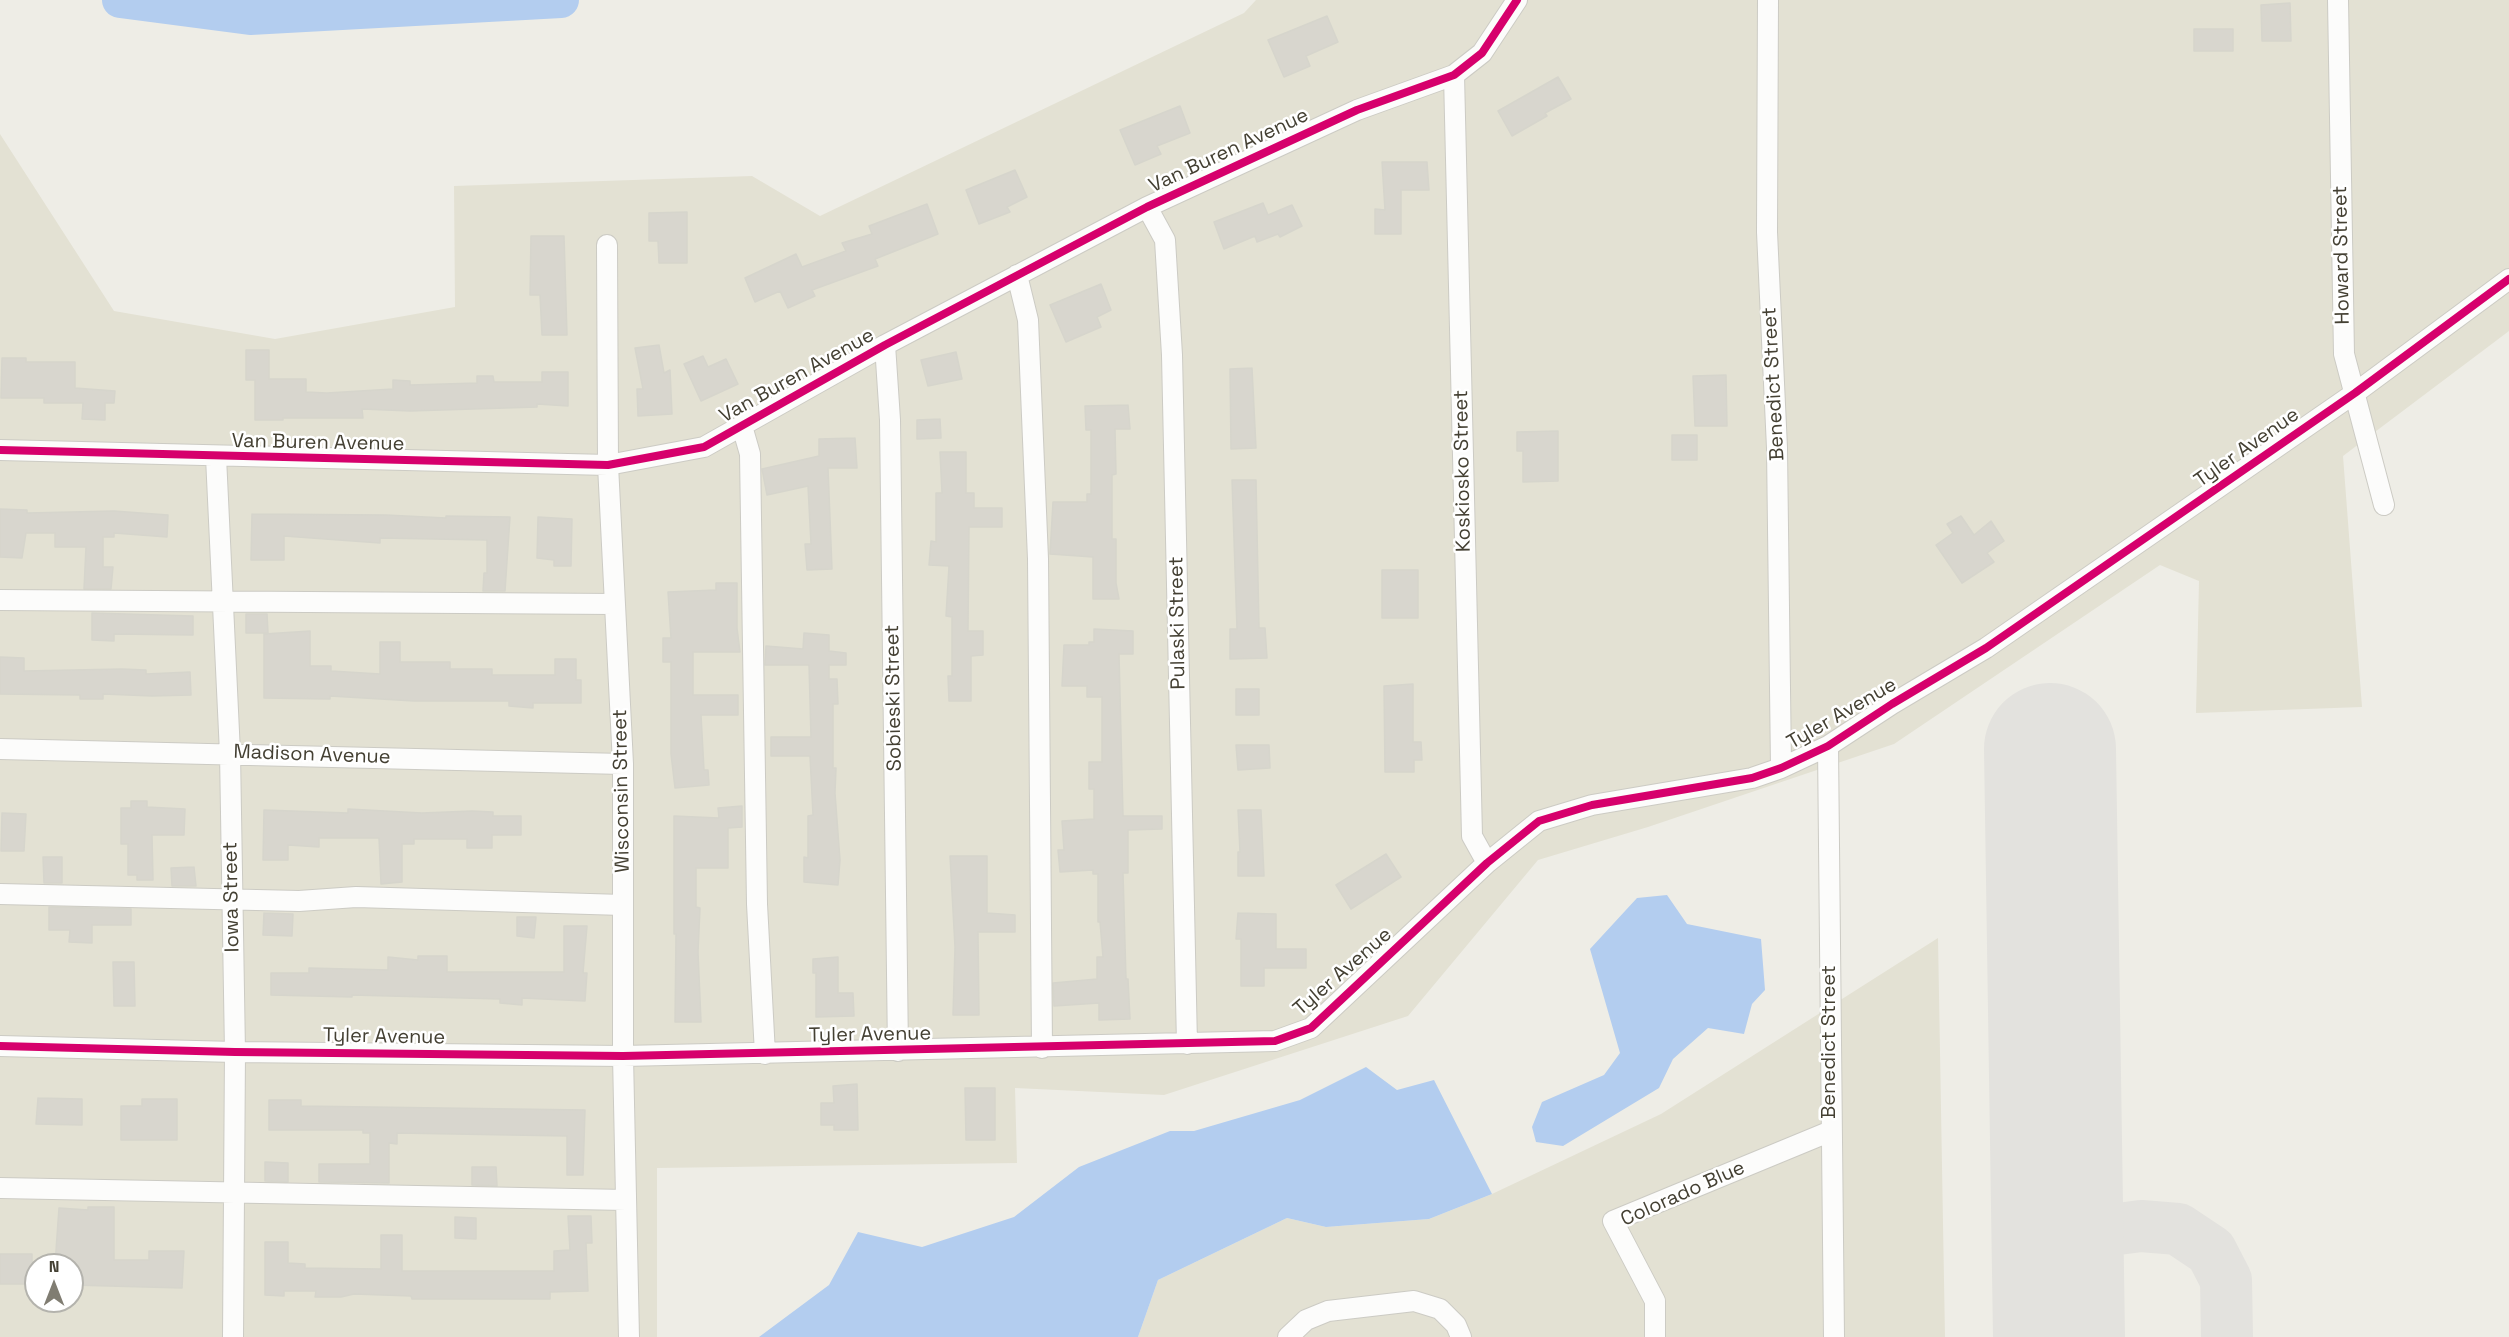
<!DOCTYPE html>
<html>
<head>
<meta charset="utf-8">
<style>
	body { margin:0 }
	#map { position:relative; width:2509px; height:1337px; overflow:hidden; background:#eeede6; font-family:"Space Grotesk",sans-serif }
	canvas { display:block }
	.north { position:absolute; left:24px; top:1253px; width:60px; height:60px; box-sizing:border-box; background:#fff; border:2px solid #b4b3ad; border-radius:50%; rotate:0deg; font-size:16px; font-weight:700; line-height:24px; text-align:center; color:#444033 }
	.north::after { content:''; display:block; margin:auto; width:21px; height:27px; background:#807d72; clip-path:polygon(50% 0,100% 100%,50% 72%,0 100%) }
</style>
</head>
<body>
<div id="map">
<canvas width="2509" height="1337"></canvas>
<div class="north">N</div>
</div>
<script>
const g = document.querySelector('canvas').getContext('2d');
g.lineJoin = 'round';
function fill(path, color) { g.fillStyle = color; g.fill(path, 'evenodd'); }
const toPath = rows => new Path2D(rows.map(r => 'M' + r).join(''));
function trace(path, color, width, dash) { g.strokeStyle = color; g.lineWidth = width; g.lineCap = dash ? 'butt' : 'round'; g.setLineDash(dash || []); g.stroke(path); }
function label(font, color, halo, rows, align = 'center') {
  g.font = font + ' "Space Grotesk",sans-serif'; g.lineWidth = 5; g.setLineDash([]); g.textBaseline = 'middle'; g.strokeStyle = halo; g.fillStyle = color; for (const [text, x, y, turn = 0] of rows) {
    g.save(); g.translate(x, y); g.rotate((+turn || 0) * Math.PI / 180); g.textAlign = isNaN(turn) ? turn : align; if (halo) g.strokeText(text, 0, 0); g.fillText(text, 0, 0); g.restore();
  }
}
const residential = toPath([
	[1256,0,2509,0,2509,331,2343,456,2362,707,2196,713,2199,581,2160,565,1894,744,1648,827,1538,860,1408,1016,1164,1095,1015,1088,1017,1163,657,1168,657,1337,0,1337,0,134,114,311,275,339,455,307,454,186,752,176,820,216,1244,13],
	[36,1265,72,1265,72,1301,36,1301],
	[1938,938,1945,1337,1138,1337,1158,1280,1287,1218,1326,1227,1429,1219,1492,1194,1661,1114]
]);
const water = toPath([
	[1667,895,1687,924,1761,939,1765,990,1752,1004,1744,1034,1708,1028,1673,1059,1659,1088,1563,1146,1536,1142,1532,1127,1542,1102,1604,1075,1620,1053,1590,949,1637,898],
	[1366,1067,1397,1090,1434,1080,1492,1194,1429,1219,1326,1227,1287,1218,1158,1280,1138,1337,759,1337,829,1285,858,1232,922,1247,1014,1217,1079,1167,1170,1131,1194,1131,1300,1100]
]);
const river = toPath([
	[120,0,250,17,561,0]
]);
const taxiway = toPath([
	[2057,1237,2141,1226,2178,1229,2211,1251,2226,1280,2227,1337]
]);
const runway = toPath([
	[2050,749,2059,1337]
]);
const building = toPath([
	[2290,3,2291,41,2262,41,2261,5,2290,3],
	[1327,16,1338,42,1306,56,1310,66,1284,77,1268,40,1327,16],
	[2194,29,2233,29,2233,51,2194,51,2194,29],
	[1558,77,1571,99,1545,113,1547,116,1512,136,1498,111,1558,77],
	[1180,106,1190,133,1157,146,1161,154,1135,165,1120,130,1180,106],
	[1382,162,1427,162,1429,190,1401,190,1401,234,1375,234,1375,209,1385,210,1382,162],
	[1015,170,1027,197,1007,207,1010,212,979,224,966,190,1015,170],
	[1263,203,1268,215,1292,205,1302,226,1280,237,1278,234,1257,242,1255,236,1224,249,1214,222,1263,203],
	[927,204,938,234,875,259,878,266,812,290,815,296,788,308,780,291,755,302,745,278,796,254,802,267,846,251,842,243,872,234,869,226,927,204],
	[687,212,687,263,659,263,658,241,649,241,649,213,687,212],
	[531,236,564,236,567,335,542,335,540,295,530,295,531,236],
	[1101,284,1111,310,1097,317,1101,327,1066,342,1050,305,1101,284],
	[659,345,664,373,670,370,672,414,638,416,637,389,643,389,635,348,659,345],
	[246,350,269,350,269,379,306,379,306,392,327,393,393,389,393,380,410,381,410,385,477,383,477,376,493,376,494,382,542,382,542,372,568,372,568,406,537,404,537,407,410,411,362,409,363,418,283,418,283,420,255,420,255,380,246,380,246,350],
	[956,352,962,379,928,386,921,360,956,352],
	[703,356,708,367,726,359,738,384,701,401,684,364,703,356],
	[2,358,26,358,26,362,75,362,75,388,115,391,114,403,105,403,105,420,82,419,83,403,44,403,44,398,1,398,2,358],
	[1252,368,1256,448,1231,449,1230,369,1252,368],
	[1726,375,1727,426,1695,426,1693,376,1726,375],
	[1128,405,1130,429,1115,429,1116,474,1112,475,1112,539,1116,539,1116,583,1119,599,1093,599,1093,557,1050,554,1053,502,1087,502,1087,494,1091,494,1091,430,1086,430,1085,406,1128,405],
	[940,419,941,438,917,439,917,420,940,419],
	[1558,431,1558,481,1523,482,1523,451,1517,451,1517,432,1558,431],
	[1672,435,1697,435,1697,460,1672,460,1672,435],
	[855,438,857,468,828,468,832,569,807,570,805,544,811,544,808,486,767,495,762,469,819,456,819,439,855,438],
	[940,452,966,452,966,493,974,493,974,508,1002,508,1002,527,969,527,968,631,983,631,983,655,971,656,971,701,949,701,948,676,952,676,952,617,946,616,949,566,929,565,931,541,936,542,936,493,942,493,940,452],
	[1232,480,1256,480,1259,628,1265,628,1267,658,1230,659,1230,629,1237,629,1232,480],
	[0,509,27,510,27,513,114,511,168,515,167,537,114,533,114,537,103,537,103,567,113,567,111,589,84,589,86,547,55,547,55,533,26,533,22,558,0,557,0,509],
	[252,514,386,515,446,518,446,516,510,517,505,591,483,591,484,573,487,573,487,540,380,538,380,543,284,536,284,560,251,560,252,514],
	[1961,516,1974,535,1991,521,2004,541,1987,553,1994,562,1962,583,1936,545,1953,533,1947,524,1961,516],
	[538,517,572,519,571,566,554,566,554,560,537,558,538,517],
	[1382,570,1418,570,1418,618,1382,618,1382,570],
	[716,583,737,583,737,628,740,652,693,652,693,695,738,695,738,715,701,715,704,770,708,770,709,785,675,788,671,754,671,662,663,662,663,638,671,638,668,592,716,590,716,583],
	[92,613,193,616,193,635,114,634,114,641,92,640,92,613],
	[246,614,267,614,268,633,246,633,246,614],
	[1094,629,1133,631,1133,654,1119,654,1123,816,1162,816,1162,829,1128,830,1128,873,1123,873,1126,979,1128,979,1130,1019,1099,1020,1099,1003,1054,1006,1053,983,1097,979,1097,957,1103,957,1100,922,1098,922,1098,874,1093,874,1093,870,1060,872,1058,850,1064,850,1062,821,1094,819,1094,789,1089,789,1089,762,1102,762,1102,697,1087,697,1087,686,1062,686,1064,645,1089,645,1089,642,1094,642,1094,629],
	[310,631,310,666,331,666,331,671,380,674,380,642,400,642,400,662,450,662,450,669,492,669,492,675,555,675,555,659,576,659,576,680,581,680,581,703,533,703,533,708,509,706,509,701,414,701,330,696,330,699,264,698,264,634,310,631],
	[804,633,829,635,829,651,846,653,846,665,829,665,829,679,837,679,838,704,833,704,833,768,836,768,835,793,840,860,838,885,804,882,804,857,808,858,808,816,813,815,810,756,771,756,771,737,811,737,809,665,765,665,766,646,803,649,804,633],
	[0,657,24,658,24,671,122,669,146,670,146,674,190,672,191,695,152,696,103,694,103,699,80,699,80,695,0,694,0,657],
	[1413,684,1413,742,1421,742,1422,760,1414,760,1414,772,1385,772,1384,686,1413,684],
	[1236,689,1259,689,1259,715,1236,715,1236,689],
	[1236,745,1269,745,1270,768,1238,770,1236,745],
	[131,801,147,801,147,807,185,809,184,835,152,835,153,880,137,880,137,875,128,875,128,844,121,844,121,808,131,808,131,801],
	[742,806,742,827,728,828,728,868,696,868,696,907,700,908,698,952,701,1022,675,1022,676,934,674,934,674,816,719,818,718,808,742,806],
	[348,809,422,813,472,811,493,812,493,816,521,816,521,835,492,835,492,848,467,848,467,839,414,839,414,844,402,844,402,882,381,884,379,838,319,838,319,847,288,845,288,860,263,860,264,810,348,813,348,809],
	[1238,810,1261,810,1264,876,1238,876,1238,852,1240,852,1238,810],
	[2,813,26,814,24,851,1,851,2,813],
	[1386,854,1401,877,1351,909,1336,885,1386,854],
	[950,856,987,856,987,913,1015,915,1015,932,978,932,979,1015,953,1015,955,947,950,856],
	[43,857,62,857,62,883,44,883,43,857],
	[194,867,196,886,172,886,171,868,194,867],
	[49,907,131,909,131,925,92,925,92,943,69,942,70,930,49,930,49,907],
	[264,913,293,914,292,936,263,935,264,913],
	[1238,913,1276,914,1276,949,1306,949,1306,968,1264,968,1264,986,1241,986,1241,939,1236,939,1238,913],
	[517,917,536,917,534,938,517,936,517,917],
	[564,926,587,926,583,973,587,973,585,1001,522,998,522,1005,500,1003,500,999,352,995,352,997,271,995,271,973,309,973,309,968,388,970,388,957,418,960,418,956,447,956,447,972,564,972,564,926],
	[838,957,838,993,853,993,854,1016,816,1017,816,973,813,973,813,959,838,957],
	[113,962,134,962,135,1006,114,1006,113,962],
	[857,1084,858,1130,834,1130,834,1125,821,1125,821,1103,834,1103,833,1086,857,1084],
	[965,1088,995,1088,995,1140,966,1140,965,1088],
	[38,1098,82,1099,82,1125,36,1124,38,1098],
	[142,1099,177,1099,177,1140,121,1140,121,1106,142,1106,142,1099],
	[269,1100,301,1100,301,1106,585,1110,583,1175,567,1175,567,1136,397,1133,397,1144,389,1143,389,1183,319,1182,319,1164,370,1164,370,1133,363,1133,363,1130,269,1130,269,1100],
	[265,1162,288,1163,288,1182,265,1181,265,1162],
	[472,1167,496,1167,497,1186,472,1185,472,1167],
	[88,1207,114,1207,114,1260,149,1260,149,1251,184,1251,182,1288,72,1285,72,1265,55,1265,59,1208,88,1210,88,1207],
	[568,1216,591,1216,592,1243,586,1243,588,1291,550,1292,550,1299,412,1299,411,1296,354,1294,341,1297,315,1297,316,1291,284,1291,284,1296,265,1295,265,1242,288,1242,288,1263,305,1264,305,1268,381,1269,381,1235,402,1235,402,1271,554,1271,554,1251,570,1250,568,1216],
	[455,1217,476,1218,476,1239,455,1238,455,1217],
	[0,1254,32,1254,32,1284,0,1284,0,1254]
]);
const minor = toPath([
	[1768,0,1767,232,1777,448,1781,768],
	[2338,0,2344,354,2384,505],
	[1454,75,1472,836,1487,863],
	[1147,207,1165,240,1172,355,1187,1044],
	[607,245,608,465,623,764,623,1056,629,1337],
	[1017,275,1028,320,1038,559,1042,1048],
	[885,345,890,420,898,1051],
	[742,426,750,454,757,904,765,1054],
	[0,450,608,465,704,447,885,345,1147,207,1357,110,1454,75,1482,53,1517,0],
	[216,457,230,753,235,1052,233,1337],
	[0,600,615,604],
	[1828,746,1834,1337],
	[0,749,623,764],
	[0,894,299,901,356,897,623,905],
	[0,1046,235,1052,623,1056,1275,1041,1311,1028,1487,863,1539,821,1592,805,1752,778,1781,768,1828,746,1892,704,1986,648,2355,393,2509,279],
	[0,1188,626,1200],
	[1288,1337,1306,1320,1328,1311,1414,1301,1440,1309,1456,1325,1461,1337],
	[1655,1337,1655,1301,1613,1221,1831,1131]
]);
const cycleway = toPath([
	[0,450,608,465,704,447,885,345,1147,207,1357,110,1454,75,1482,53,1517,0],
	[0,1046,235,1052,623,1056,1275,1041,1311,1028,1487,863,1539,821,1592,805,1752,778,1781,768,1828,746,1892,704,1986,648,2355,393,2509,279]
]);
const streetNames = [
	["Van Buren Avenue",1229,151,-25],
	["Howard Street",2342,255,-91],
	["Van Buren Avenue",797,376,-29],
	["Benedict Street",1774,384,-93],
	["Van Buren Avenue",318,443,1],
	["Tyler Avenue",2247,448,-35],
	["Koskiosko Street",1463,471,-91],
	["Pulaski Street",1178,623,-91],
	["Sobieski Street",894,698,-91],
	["Tyler Avenue",1842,714,-30],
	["Madison Avenue",312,755,2],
	["Wisconsin Street",622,791,-91],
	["Iowa Street",232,897,-91],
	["Tyler Avenue",1343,972,-41],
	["Tyler Avenue",870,1035,-1],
	["Tyler Avenue",384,1037,1],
	["Benedict Street",1830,1042,-90],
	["Colorado Blue",1683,1194,-24]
];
fill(residential, '#e3e1d3');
fill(water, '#b3cdef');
trace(river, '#b3cdef', 36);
trace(taxiway, '#e3e2de', 52);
trace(runway, '#e3e2de', 132);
fill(building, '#d8d6ce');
trace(building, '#d6d5cc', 1.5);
trace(minor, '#cccbc4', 22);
trace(minor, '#fcfcfb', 20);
trace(cycleway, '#d6006c', 8);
label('20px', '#444033', '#fff', streetNames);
</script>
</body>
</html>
